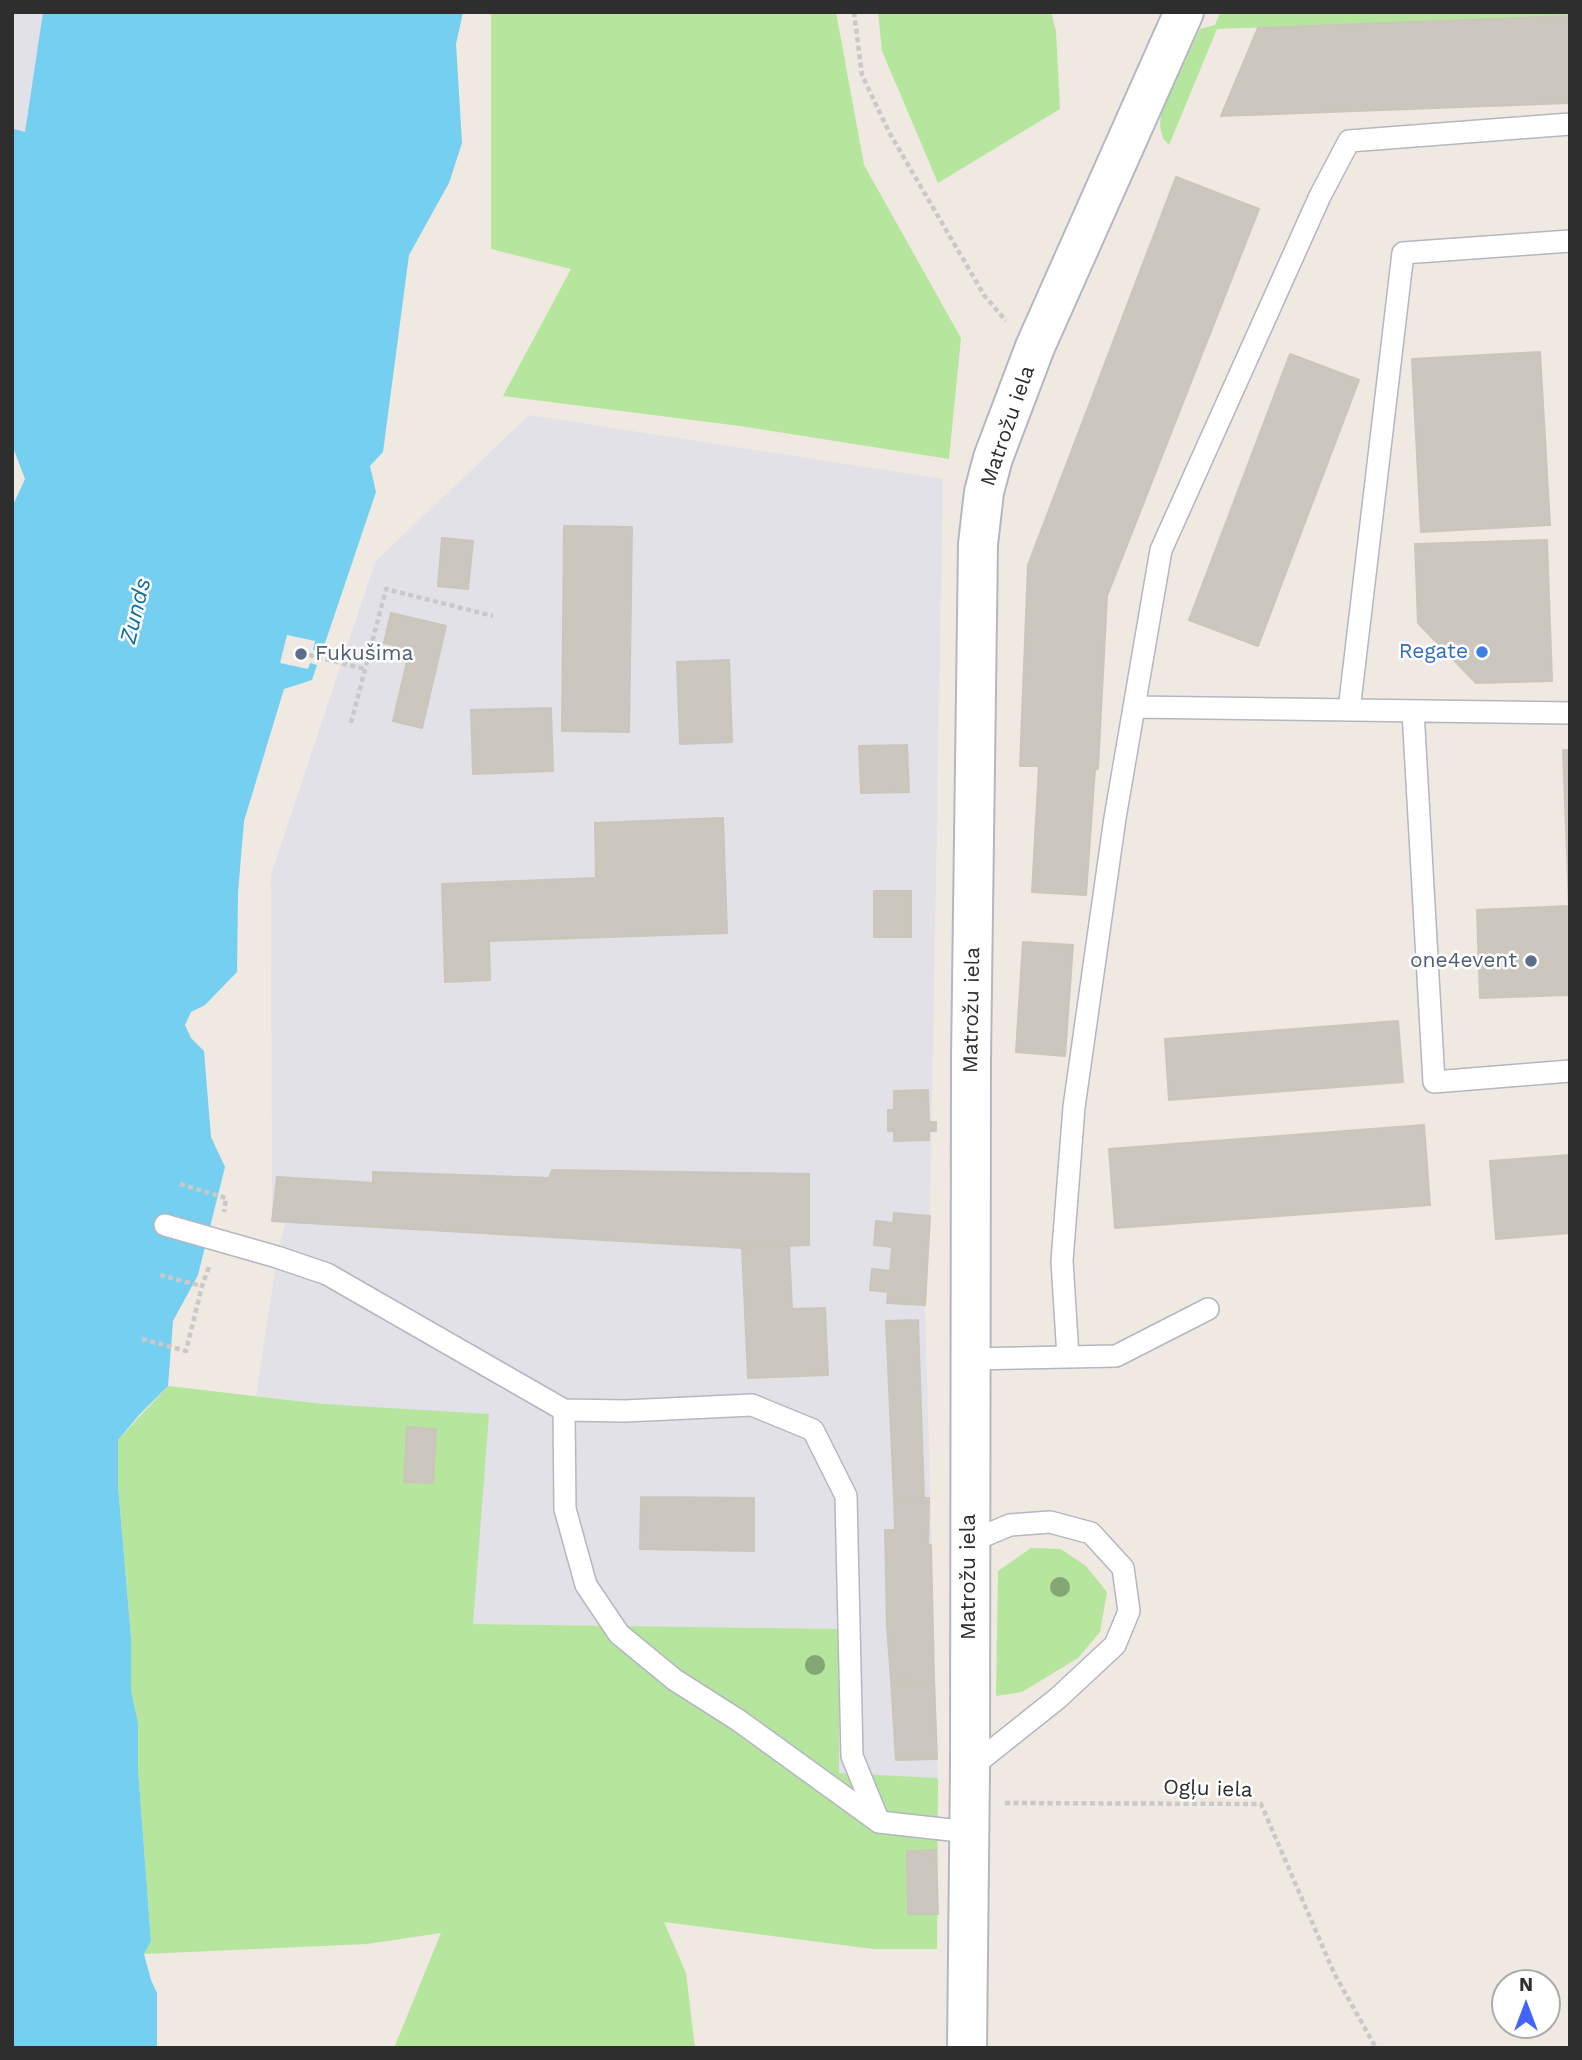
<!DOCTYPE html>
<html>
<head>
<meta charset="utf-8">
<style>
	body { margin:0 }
	#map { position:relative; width:1582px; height:2060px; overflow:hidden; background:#efe9e1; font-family:"Work Sans",sans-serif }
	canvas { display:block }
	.frame { position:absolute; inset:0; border:14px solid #2e2e2e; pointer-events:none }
	.north { position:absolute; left:1491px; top:1969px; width:70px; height:70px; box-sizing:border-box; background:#fff; border:2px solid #ababab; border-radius:50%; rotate:0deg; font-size:19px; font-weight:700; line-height:28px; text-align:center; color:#2e2e2e }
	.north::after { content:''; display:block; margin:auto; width:24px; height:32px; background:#4264fb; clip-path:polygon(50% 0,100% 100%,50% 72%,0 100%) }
</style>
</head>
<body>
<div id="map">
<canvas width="1582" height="2060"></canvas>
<div class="frame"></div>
<div class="north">N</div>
</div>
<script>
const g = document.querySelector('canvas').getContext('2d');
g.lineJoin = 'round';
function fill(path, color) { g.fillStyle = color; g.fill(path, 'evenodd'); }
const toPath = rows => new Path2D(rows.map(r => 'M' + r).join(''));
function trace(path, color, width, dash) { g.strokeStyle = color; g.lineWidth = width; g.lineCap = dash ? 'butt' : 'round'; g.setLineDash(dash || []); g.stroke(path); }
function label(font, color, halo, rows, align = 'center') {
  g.font = font + ' "Work Sans",sans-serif'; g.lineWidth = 5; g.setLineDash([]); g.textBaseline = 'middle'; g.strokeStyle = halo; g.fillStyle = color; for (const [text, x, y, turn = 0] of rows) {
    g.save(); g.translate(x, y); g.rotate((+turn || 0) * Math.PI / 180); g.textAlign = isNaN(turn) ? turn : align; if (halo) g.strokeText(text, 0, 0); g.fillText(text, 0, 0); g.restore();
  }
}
const industrial = toPath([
	[12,12,43,12,25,133,14,130,12,149],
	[529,415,943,479,930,1216,925,1305,938,1778,838,1774,838,1629,473,1624,323,1404,256,1396,277,1257,285,1223,272,1221,271,875,375,562]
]);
const green = toPath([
	[491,12,836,12,864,165,961,338,949,459,740,426,503,396,571,269,491,249],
	[878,12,1051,12,1056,31,1060,109,938,183,882,51],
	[1244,12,1570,12,1570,16,1217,29,1169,145,1163,138,1160,126,1161,113,1200,29,1215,25,1220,13],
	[168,1386,323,1404,489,1414,473,1624,839,1629,839,1773,938,1778,937,1949,873,1949,664,1922,686,1973,695,2048,394,2048,441,1933,367,1944,144,1954,151,1940,138,1769,138,1723,131,1690,131,1637,118,1486,118,1440],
	[1031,1548,1061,1549,1086,1566,1107,1592,1100,1632,1078,1658,1022,1692,996,1696,998,1571]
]);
const water = toPath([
	[43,12,463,12,456,44,462,143,449,183,409,255,383,452,370,466,376,492,322,652,313,650,315,641,287,635,280,663,308,669,310,663,317,665,312,680,284,689,244,821,238,893,237,972,205,1005,191,1012,185,1025,191,1038,204,1051,211,1137,225,1167,198,1275,173,1321,168,1386,140,1414,118,1440,118,1486,131,1637,131,1690,138,1723,138,1769,151,1941,144,1954,151,1980,157,1993,157,2048,12,2048,12,507,25,479,12,445,12,149,14,129,25,132]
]);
const building = toPath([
	[1570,16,1570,103,1221,116,1258,28,1570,16],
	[1176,177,1259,209,1107,596,1098,769,1095,769,1086,895,1032,892,1039,766,1020,766,1028,565,1176,177],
	[1540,352,1550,525,1421,532,1412,359,1540,352],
	[1290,354,1359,380,1258,646,1189,620,1290,354],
	[564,526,632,527,629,732,562,731,564,526],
	[442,538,473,541,468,589,438,586,442,538],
	[1547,540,1552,681,1476,683,1418,623,1415,544,1547,540],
	[391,613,446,626,422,728,393,721,410,649,384,643,391,613],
	[729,660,732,742,680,744,677,662,729,660],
	[551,708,553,771,473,774,471,710,551,708],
	[907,745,909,792,861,793,859,746,907,745],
	[1563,750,1570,750,1570,995,1480,998,1477,910,1569,906,1563,750],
	[723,818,727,933,489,941,490,980,445,982,442,884,596,878,595,823,723,818],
	[874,891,911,891,911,937,874,937,874,891],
	[1023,942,1073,945,1065,1056,1016,1052,1023,942],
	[1398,1021,1403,1082,1169,1100,1165,1039,1398,1021],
	[928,1090,929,1122,936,1122,936,1131,929,1131,929,1140,894,1141,894,1131,888,1131,888,1110,894,1110,894,1091,928,1090],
	[1424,1125,1430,1205,1115,1228,1109,1149,1424,1125],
	[1570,1155,1570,1233,1496,1239,1490,1161,1570,1155],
	[552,1170,809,1174,809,1245,742,1248,272,1221,277,1177,373,1183,373,1172,549,1178,552,1170],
	[894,1213,930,1216,925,1305,887,1303,888,1292,870,1290,872,1269,890,1271,892,1247,874,1245,876,1221,893,1223,894,1213],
	[789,1246,792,1309,825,1308,828,1375,748,1378,742,1248,789,1246],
	[918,1320,924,1498,894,1499,886,1321,918,1320],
	[407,1427,436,1429,433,1483,404,1482,407,1427],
	[641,1497,754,1498,754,1551,640,1549,641,1497],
	[929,1498,928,1545,931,1545,934,1681,891,1680,887,1626,885,1530,895,1530,894,1499,929,1498],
	[891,1680,934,1681,937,1759,896,1760,891,1680],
	[936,1850,938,1914,908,1914,907,1851,936,1850]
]);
const path = toPath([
	[854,12,862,75,889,132,984,295,1006,321],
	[309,655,365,669],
	[351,723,386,589,493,616],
	[180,1184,226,1198,224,1212],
	[160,1275,202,1286],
	[142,1339,186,1351,202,1286,209,1267],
	[1005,1803,1261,1804,1334,1973,1376,2048]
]);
const service = toPath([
	[1134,707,1570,713],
	[1349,710,1403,253,1570,241],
	[1413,711,1434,1082,1570,1071],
	[165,1225,277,1257,327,1274,564,1410],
	[1068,1357,1062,1261,1074,1107,1115,818,1161,550,1320,196,1349,141,1570,124],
	[970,1359,1116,1356,1208,1309],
	[969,1542,1010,1525,1050,1522,1091,1533,1123,1568,1129,1611,1115,1645,1058,1698,970,1768],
	[879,1822,738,1720,675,1680,619,1634,586,1585,565,1509,564,1410,625,1411,752,1405,813,1430,846,1496,852,1756,879,1822,969,1832]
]);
const minor = toPath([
	[967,2048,970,1768,971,1059,978,544,984,492,993,458,1035,347,1184,12]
]);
const trees = [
	[1060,1587],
	[815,1665]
];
const markers = [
	[1482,652,7,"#3f7fe0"],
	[301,654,7,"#5c6f8a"],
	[1531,961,7,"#5c6f8a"]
];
const streetNames = [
	["Matrožu iela",1008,426,-71],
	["Matrožu iela",972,1010,-89],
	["Matrožu iela",969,1577,-90],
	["Ogļu iela",1208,1789,2]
];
const shopNames = [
	["Regate",1468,652]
];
const serviceNames = [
	["Fukušima",315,654],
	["one4event",1517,961,"right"]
];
const waterNames = [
	["Zunds",136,611,-76]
];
fill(industrial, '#e3e1e8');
fill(green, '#b6e59e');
fill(water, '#75cff0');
fill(building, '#cbc7bf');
trace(building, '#cbc5ba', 2);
trace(service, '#b4b7c1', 24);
trace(minor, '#b4b7c1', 42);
trace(path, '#c9c9c9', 4.5, [5, 3.5]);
trace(service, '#fff', 21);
trace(minor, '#fff', 38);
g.fillStyle = '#84a574';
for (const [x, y] of trees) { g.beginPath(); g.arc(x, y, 10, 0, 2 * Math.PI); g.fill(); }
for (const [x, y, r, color] of markers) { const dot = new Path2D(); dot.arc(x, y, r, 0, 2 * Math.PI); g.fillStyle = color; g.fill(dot); trace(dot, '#fff', 2.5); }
label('21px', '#2e2e2e', '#fff', streetNames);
label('21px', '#366cbe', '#fff', shopNames, 'right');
label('21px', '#4e5e75', '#fff', serviceNames, 'left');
label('italic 23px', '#0d6fa3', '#fff', waterNames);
</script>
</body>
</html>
